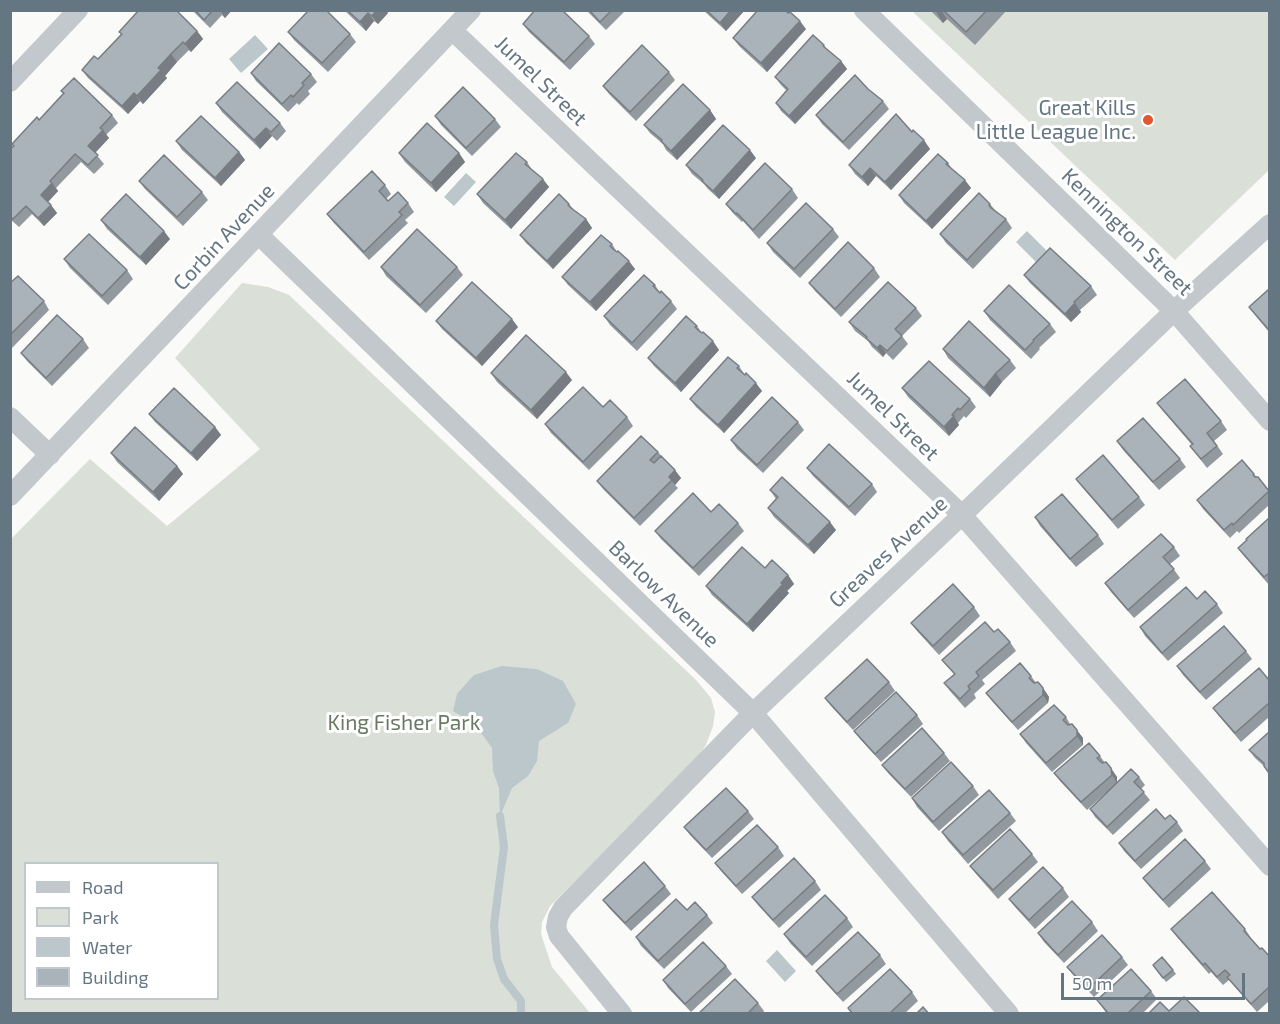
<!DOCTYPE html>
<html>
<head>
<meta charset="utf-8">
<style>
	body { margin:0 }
	#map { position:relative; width:1280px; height:1024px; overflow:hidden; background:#fafaf8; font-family:"Exo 2",sans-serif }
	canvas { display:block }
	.frame { position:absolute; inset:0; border:12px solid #657683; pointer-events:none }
	.legend { position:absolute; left:24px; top:862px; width:195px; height:138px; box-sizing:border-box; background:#fff; border:2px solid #c1c8cd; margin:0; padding:8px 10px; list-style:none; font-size:18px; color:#657683 }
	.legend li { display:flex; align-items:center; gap:12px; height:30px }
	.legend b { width:30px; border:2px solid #c1c8cd }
	.scale { position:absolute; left:1061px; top:973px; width:184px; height:27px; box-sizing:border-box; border:3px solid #657683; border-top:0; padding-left:8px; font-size:18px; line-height:21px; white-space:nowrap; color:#657683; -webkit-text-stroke:4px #fff; paint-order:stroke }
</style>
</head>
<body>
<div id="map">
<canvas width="1280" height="1024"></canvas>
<div class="frame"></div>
<ul class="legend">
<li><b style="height:8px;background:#c3c8cc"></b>Road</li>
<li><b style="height:16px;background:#dadfd7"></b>Park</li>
<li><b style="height:16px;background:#bbc7cb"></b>Water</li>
<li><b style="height:16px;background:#aab3b9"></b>Building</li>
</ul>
<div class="scale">50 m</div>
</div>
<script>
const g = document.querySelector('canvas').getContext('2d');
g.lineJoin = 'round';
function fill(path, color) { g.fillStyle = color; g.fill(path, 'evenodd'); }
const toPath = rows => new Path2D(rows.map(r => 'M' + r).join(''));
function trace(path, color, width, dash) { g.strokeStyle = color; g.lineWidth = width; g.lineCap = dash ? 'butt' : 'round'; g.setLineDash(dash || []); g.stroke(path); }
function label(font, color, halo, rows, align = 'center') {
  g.font = font + ' "Exo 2",sans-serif'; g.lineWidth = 6; g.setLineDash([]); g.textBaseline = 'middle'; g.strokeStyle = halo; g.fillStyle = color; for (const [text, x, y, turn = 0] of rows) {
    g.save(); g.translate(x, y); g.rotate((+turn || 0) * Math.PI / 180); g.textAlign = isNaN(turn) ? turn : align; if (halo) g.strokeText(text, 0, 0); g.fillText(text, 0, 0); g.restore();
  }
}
const green = toPath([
	[912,11,1269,11,1269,170,1175,260],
	[242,283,268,287,289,295,696,680,711,698,715,712,713,726,706,745,692,766,550,906,542,922,541,934,552,967,590,1013,11,1014,11,539,90,459,167,526,260,449,175,358],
	[26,864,218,864,218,998,26,998]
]);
const water = toPath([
	[255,35,268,49,241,73,229,59],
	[466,173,476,182,454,206,444,197],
	[1027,231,1047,251,1036,262,1016,242],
	[502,666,537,669,563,681,576,704,568,723,539,741,537,761,528,776,512,788,500,816,499,788,493,771,492,748,475,724,453,711,457,694,474,675],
	[777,950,796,971,785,982,766,961]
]);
const stream = toPath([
	[500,816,504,847,494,925,497,959,504,979,521,1001,521,1014]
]);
const street = toPath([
	[864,10,1174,311,1270,421],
	[452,30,962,515,1270,866],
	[10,82,78,10],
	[259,235,753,713,1009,1014],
	[10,417,50,455],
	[10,496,471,10],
	[622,1014,559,936,556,927,558,917,563,908,753,713,962,515,1174,311,1270,224]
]);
const wall = toPath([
	[192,10,232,10,225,18,222,15,210,28],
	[344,10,386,10,388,13,378,24,374,21,366,31],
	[586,10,626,10,606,30],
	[703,10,745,10,726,31],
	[930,10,1007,10,975,45,947,19,943,23],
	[523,24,589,36,595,44,570,70,529,32],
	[806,29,767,72,739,46,733,38],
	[197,31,203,39,191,52,189,50,177,62,165,76,167,78,143,104,140,101,128,114,88,78,82,70,98,59,121,34,119,32],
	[288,32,350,34,356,42,328,72,294,40],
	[824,45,827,50,841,61,847,69,795,124,781,111,776,103,787,91,781,85,775,77],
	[669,72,675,80,636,121,609,94,603,86],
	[251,73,311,74,317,82,308,91,310,94,299,105,297,103,288,112,256,81],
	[868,89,883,101,889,109,849,150,822,124,816,115],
	[61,91,112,115,118,123,106,135,109,138,95,153,104,164,94,174,81,162,56,188,58,191,48,202,57,213,44,226,32,214,19,227,10,219,10,149,13,146,12,144,39,120,63,94],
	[216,103,280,123,286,131,277,141,272,136,260,149,222,112],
	[710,110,716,119,677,160,666,150,663,144,650,133,644,125],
	[435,116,495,119,501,127,472,156,441,125],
	[912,132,930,149,891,190,876,176,868,186,855,174,849,165],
	[176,141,239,152,245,160,221,186,182,150],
	[399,153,459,153,465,162,436,192,405,162],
	[756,158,719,199,708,189,704,184,692,174,686,165],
	[527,162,532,170,549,187,511,229,483,203,477,194],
	[948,163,952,169,971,188,932,229,904,203,899,195],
	[139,181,202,192,208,200,183,226,145,189],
	[385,185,391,194,386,199,388,201,408,203,414,212,405,220,408,223,369,260,333,222,327,214],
	[792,189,798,198,759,239,743,221,742,222,732,212,726,204],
	[569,204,574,210,586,219,592,228,553,269,526,243,520,235],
	[990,204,995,210,1006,219,1012,228,973,269,946,243,940,234],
	[101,220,170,239,146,265,107,229],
	[833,229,839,237,800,278,773,252,767,243],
	[612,244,617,252,635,269,596,311,568,285,562,277],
	[64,259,127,270,133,279,108,305,70,268],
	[381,267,457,267,463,275,426,313,386,276],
	[874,268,880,277,841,317,815,291,809,283],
	[1024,275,1091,286,1097,295,1080,310,1081,312,1071,322,1030,283],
	[10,283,44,301,49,310,12,348,10,347],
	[655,285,660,293,671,301,677,309,637,351,610,325,604,316],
	[1269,289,1269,332,1255,315,1249,307],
	[916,308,922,316,902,336,908,344,893,360,886,353,883,357,872,347,868,341,855,331,849,322],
	[984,311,1050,324,1056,332,1039,348,1040,349,1031,359,990,320],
	[436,321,518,327,482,366,442,329],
	[697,326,702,333,719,350,681,392,654,366,648,358],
	[83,339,89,348,52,386,27,361,21,353],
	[943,349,1010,360,1016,368,1002,382,990,397,948,358],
	[739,366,744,374,762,391,724,433,696,407,690,399],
	[491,373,572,380,537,419,497,382],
	[902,388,970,399,976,407,966,418,964,416,958,423,959,425,949,436,908,397],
	[1157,403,1221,421,1227,430,1214,441,1223,454,1207,468,1190,446,1192,445,1163,411],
	[603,407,627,417,633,426,589,470,551,433,545,424],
	[149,414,215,427,221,435,197,461,155,422],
	[798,422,804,430,763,473,737,449,731,440],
	[1117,441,1180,459,1186,467,1159,490,1123,450],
	[658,452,681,478,675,485,678,488,640,526,603,489,597,481],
	[111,453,177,466,183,474,159,501,117,462],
	[807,468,872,484,877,492,855,516,813,476],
	[1254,474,1269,490,1269,505,1239,533,1237,531,1230,538,1203,509,1197,500],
	[1076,479,1139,497,1145,505,1118,529,1082,487],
	[770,490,836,530,814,554,774,517,768,508,776,499],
	[711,512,738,523,744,531,699,576,661,539,655,531],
	[1035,517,1098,535,1104,544,1076,567,1040,526],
	[1269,518,1269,585,1244,556,1238,548],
	[1174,547,1180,556,1170,564,1180,578,1134,618,1111,592,1105,583],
	[765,568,788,575,794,584,787,591,789,593,753,632,712,595,706,586],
	[1197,599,1217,604,1223,613,1168,661,1145,636,1140,627],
	[974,607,980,616,939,655,917,631,911,623],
	[994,632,1010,642,1016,651,982,680,985,684,974,694,976,698,965,708,950,691,944,683,954,674,942,660],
	[1246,651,1252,659,1206,700,1183,675,1177,666],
	[1031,676,1036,683,1043,688,1049,697,1048,703,1018,730,992,701,986,693],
	[1269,680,1269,717,1241,742,1219,716,1213,708],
	[889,682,895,691,853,730,831,706,825,698],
	[917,715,923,724,881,762,860,739,854,731],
	[1066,717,1070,724,1083,738,1083,745,1052,772,1026,743,1020,734],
	[1269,732,1269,774,1264,766,1255,758,1249,750],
	[944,753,950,761,911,797,888,773,882,765],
	[1100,756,1105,763,1117,777,1117,783,1139,777,1145,785,1141,789,1150,800,1113,835,1095,817,1090,809,1109,790,1087,810,1060,781,1054,773],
	[973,786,979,795,939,831,917,807,912,798],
	[748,811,754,819,712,858,690,835,684,827],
	[1010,813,1016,821,968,864,948,841,942,832],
	[1165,819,1177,822,1183,831,1141,869,1124,851,1119,843],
	[778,847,784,856,742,894,721,871,715,863],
	[1032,854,1038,862,998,899,976,874,970,866],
	[1205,861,1211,869,1169,908,1149,886,1143,878],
	[815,881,821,890,779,928,758,905,752,897],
	[665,886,671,894,631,931,609,908,603,900],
	[1063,888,1069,897,1035,929,1015,907,1009,899],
	[687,910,707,915,713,923,664,969,641,946,636,937],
	[847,918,853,927,812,966,790,943,784,934],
	[1092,922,1098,931,1064,963,1044,942,1038,933],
	[1171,929,1245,929,1251,938,1250,938,1260,949,1269,956,1269,1001,1257,1012,1229,980,1223,985,1211,972,1209,974,1177,937],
	[880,955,886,964,843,1002,822,979,816,971],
	[1122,957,1128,965,1094,997,1073,975,1067,967],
	[1153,965,1173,970,1176,974,1166,982],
	[726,966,732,974,691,1012,668,988,663,980],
	[1151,991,1157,999,1142,1014,1107,1014,1097,1000],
	[912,992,918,1001,904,1014,852,1014,848,1008],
	[758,1003,764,1011,762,1014,698,1014]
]);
const shadedWall = toPath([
	[220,10,232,10,225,18],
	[377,10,386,10,388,13,378,24,372,16],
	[731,10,745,10,726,31,720,23],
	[935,10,941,10,947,19,943,23],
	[368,13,374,21,366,31,360,22],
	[800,21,806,29,767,72,761,63],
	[197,31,203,39,191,52,185,44],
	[171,54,177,62,165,76,167,78,143,104,137,96,158,68],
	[841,61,847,69,795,124,789,116],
	[134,93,140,101,128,114,122,106],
	[710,110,716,119,677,160,671,151],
	[266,128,272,136,260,149,254,140],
	[103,130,109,138,94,154,88,146],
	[924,140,930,149,891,190,885,182],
	[750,150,756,158,719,199,713,191],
	[239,152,245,160,221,186,215,178],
	[459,153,465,162,436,192,431,183],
	[870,168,876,176,868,186,862,177],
	[543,179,549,187,511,229,505,220],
	[965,180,971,188,932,229,926,221],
	[52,183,58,191,47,203,41,195],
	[51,205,57,213,44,226,38,218],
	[586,219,592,228,553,269,547,261],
	[164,231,170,239,146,265,140,257],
	[629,261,635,269,596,311,590,302],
	[1075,303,1081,312,1071,322,1065,314],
	[512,319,518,327,482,366,476,358],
	[713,341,719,350,681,392,675,383],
	[880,345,886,353,883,357,877,348],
	[566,372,572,380,537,419,531,410],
	[996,373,1002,382,990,397,984,388],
	[756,383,762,391,724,433,718,425],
	[954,416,959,425,949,436,944,427],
	[215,427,221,435,197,461,191,453],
	[177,466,183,474,159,501,153,492],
	[675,470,681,478,675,485,669,477],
	[830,522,836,530,814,554,808,545],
	[788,575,794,584,787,591,789,593,753,632,747,624],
	[1043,688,1049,697,1048,703,1043,695],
	[1077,730,1083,738,1083,745,1077,736],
	[1111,768,1117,777,1117,783,1112,775]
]);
const building = toPath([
	[139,10,176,10,197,31,185,44,183,42,171,54,158,68,161,70,137,96,134,93,122,106,82,70,94,56,98,59,122,34,119,32,139,10],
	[195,10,213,10,204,20,195,10],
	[309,10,326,10,350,34,322,63,288,32,309,10],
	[347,10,377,10,372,16,368,13,360,22,347,10],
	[535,10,562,10,589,36,564,62,523,24,535,10],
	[589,10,612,10,600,22,589,10],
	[706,10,731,10,720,23,706,10],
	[758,10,786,10,788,13,790,12,800,21,761,63,733,38,758,10],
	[943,10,987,10,966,32,943,10],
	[813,35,824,45,823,46,841,61,789,116,776,103,788,89,775,77,813,35],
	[279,43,311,74,302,83,304,85,293,97,291,95,282,104,251,73,279,43],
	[642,45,669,72,630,112,603,86,642,45],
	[855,75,868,89,883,101,843,142,816,115,855,75],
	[74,78,112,115,100,128,103,130,88,146,98,155,88,165,75,154,50,181,52,183,41,195,51,205,38,218,26,206,13,219,10,216,10,149,14,146,12,144,37,117,39,120,64,93,61,91,74,78],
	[237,82,280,123,271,132,266,128,254,140,216,103,237,82],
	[683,84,710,110,671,151,661,141,662,140,644,125,683,84],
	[463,87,495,119,466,148,435,116,463,87],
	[896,114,912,132,913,130,924,140,885,182,870,168,862,177,849,165,896,114],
	[201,116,239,152,215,178,176,141,201,116],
	[427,123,459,153,431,183,399,153,427,123],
	[723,125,750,150,713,191,702,181,703,180,686,165,723,125],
	[516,153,527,162,525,164,543,179,505,220,477,194,516,153],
	[938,154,948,163,946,164,965,180,926,221,899,195,938,154],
	[164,155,202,192,177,217,139,181,164,155],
	[765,163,792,189,753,230,737,213,736,214,726,204,765,163],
	[372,171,385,185,379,191,388,201,398,192,408,203,399,212,402,215,364,252,327,214,372,171],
	[979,193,990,204,989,205,991,208,1006,219,967,260,940,234,979,193],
	[126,194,164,231,140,257,101,220,126,194],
	[559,194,569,204,568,205,571,208,586,219,547,261,520,235,559,194],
	[806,203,833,229,794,269,767,243,806,203],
	[417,229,457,267,420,305,381,267,417,229],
	[89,234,127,270,102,296,64,259,89,234],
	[601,235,612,244,610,246,613,249,617,252,618,251,629,261,590,302,562,277,601,235],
	[848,242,874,268,835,309,809,283,848,242],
	[1050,248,1091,286,1074,302,1075,303,1065,314,1024,275,1050,248],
	[644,275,655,285,653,286,660,293,661,291,671,301,632,343,604,316,644,275],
	[18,276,44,301,10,335,10,283,18,276],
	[472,282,512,319,476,358,436,321,472,282],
	[888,282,916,308,895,329,902,336,887,351,880,345,877,348,866,338,867,337,849,322,888,282],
	[1009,285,1050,324,1033,340,1034,341,1025,350,984,311,1009,285],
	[1269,289,1269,330,1249,307,1269,289],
	[57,315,83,339,46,378,21,353,57,315],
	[686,316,697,326,695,327,698,330,702,333,703,332,713,341,675,383,648,358,686,316],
	[969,321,1010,360,996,373,984,388,943,349,969,321],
	[526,335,566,372,531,410,491,373,526,335],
	[728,357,739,366,737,368,745,375,746,373,756,383,718,425,690,399,728,357],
	[929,361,970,399,960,410,958,408,952,415,954,416,944,427,902,388,929,361],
	[1185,379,1221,421,1207,433,1217,446,1201,459,1190,446,1193,444,1157,403,1185,379],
	[583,387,603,407,610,400,627,417,583,462,545,424,583,387],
	[174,388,215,427,191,453,149,414,174,388],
	[772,397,798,422,757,465,731,440,772,397],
	[1143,418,1180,459,1153,482,1117,441,1143,418],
	[135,427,177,466,153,492,111,453,135,427],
	[641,436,658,452,650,460,654,463,661,456,675,470,669,477,672,480,634,518,597,481,641,436],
	[829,444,872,484,849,507,807,468,829,444],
	[1103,455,1139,497,1112,520,1076,479,1103,455],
	[1242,460,1254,474,1253,475,1255,477,1258,477,1269,491,1233,525,1232,523,1224,530,1197,500,1242,460],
	[782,477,830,522,808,545,768,508,778,497,770,490,782,477],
	[693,493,711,512,719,504,738,523,693,568,655,531,693,493],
	[1062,494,1098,535,1070,559,1035,517,1062,494],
	[1269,518,1269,573,1264,577,1238,548,1247,540,1246,539,1269,518],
	[1161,534,1174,547,1163,557,1174,569,1128,610,1105,583,1161,534],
	[742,547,765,568,772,560,788,575,781,583,783,584,747,624,706,586,742,547],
	[953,584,974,607,933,646,911,623,953,584],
	[1186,587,1197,599,1205,591,1217,604,1162,653,1140,627,1186,587],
	[985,622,994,632,998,629,1010,642,976,672,979,676,968,686,970,689,960,699,944,683,955,674,942,660,985,622],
	[1224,626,1246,651,1200,692,1177,666,1224,626],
	[867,659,889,682,847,722,825,698,867,659],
	[1020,663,1031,676,1029,678,1034,683,1038,682,1043,688,1043,695,1012,722,986,693,1020,663],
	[1259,668,1269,680,1269,703,1235,733,1213,708,1259,668],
	[896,692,917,715,875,754,854,731,896,692],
	[1054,705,1066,717,1063,720,1068,725,1072,724,1077,730,1077,736,1046,763,1020,734,1054,705],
	[922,728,944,753,905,789,882,765,922,728],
	[1269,732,1269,773,1264,766,1264,763,1249,750,1269,732],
	[1089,743,1100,756,1097,758,1102,763,1106,762,1111,768,1112,775,1081,802,1054,773,1089,743],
	[951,762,973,786,933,822,912,798,951,762],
	[1131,769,1139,777,1134,782,1144,792,1107,827,1090,809,1131,769],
	[726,788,748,811,706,850,684,827,726,788],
	[989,790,1010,813,963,855,942,832,989,790],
	[1156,809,1165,819,1170,815,1177,822,1135,861,1119,843,1156,809],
	[757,825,778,847,736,886,715,863,757,825],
	[1010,829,1032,854,993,890,970,866,1010,829],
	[1185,839,1205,861,1163,900,1143,878,1185,839],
	[794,858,815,881,773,920,752,897,794,858],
	[644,862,665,886,625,923,603,900,644,862],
	[1043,867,1063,888,1029,920,1009,899,1043,867],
	[1212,892,1245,929,1244,931,1260,949,1262,948,1269,956,1269,987,1251,1004,1227,977,1230,975,1225,970,1217,977,1205,963,1203,965,1171,929,1212,892],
	[825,895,847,918,806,957,784,934,825,895],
	[676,899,687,910,695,902,707,915,658,961,636,937,676,899],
	[1072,901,1092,922,1058,955,1038,933,1072,901],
	[858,932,880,955,837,994,816,971,858,932],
	[1102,935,1122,957,1088,989,1067,967,1102,935],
	[703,942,726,966,685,1004,663,980,703,942],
	[1162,957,1173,970,1163,978,1153,965,1162,957],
	[890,969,912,992,889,1014,853,1014,848,1008,890,969],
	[1131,969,1151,991,1127,1014,1109,1014,1097,1000,1131,969],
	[735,979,758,1003,747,1014,698,1014,735,979],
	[1184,997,1199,1012,1197,1014,1148,1014,1160,1002,1169,1011,1184,997],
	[923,1007,929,1014,916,1014,923,1007]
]);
const markers = [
	[1148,120,6,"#e4572e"]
];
const streetNames = [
	["Jumel Street",541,81,44],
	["Kennington Street",1127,232,44],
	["Corbin Avenue",224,237,-47],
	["Jumel Street",893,416,44],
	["Greaves Avenue",888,552,-43],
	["Barlow Avenue",664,594,44]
];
const poiNames = [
	["Great Kills",1136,108],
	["Little League Inc.",1136,132]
];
const parkNames = [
	["King Fisher Park",404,723]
];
fill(green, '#dadfd7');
fill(water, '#bbc7cb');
trace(stream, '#bbc7cb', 8);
trace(street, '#c3c8cc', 20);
fill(wall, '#929a9f');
fill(shadedWall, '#777d82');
fill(building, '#aab3b9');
trace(building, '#777d82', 1.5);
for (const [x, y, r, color] of markers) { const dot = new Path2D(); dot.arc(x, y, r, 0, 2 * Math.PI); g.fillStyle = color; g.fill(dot); trace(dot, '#fff', 2); }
label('21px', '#657683', '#fff', streetNames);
label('21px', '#657683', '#fff', poiNames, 'right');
label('21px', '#687a64', '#fff', parkNames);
</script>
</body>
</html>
